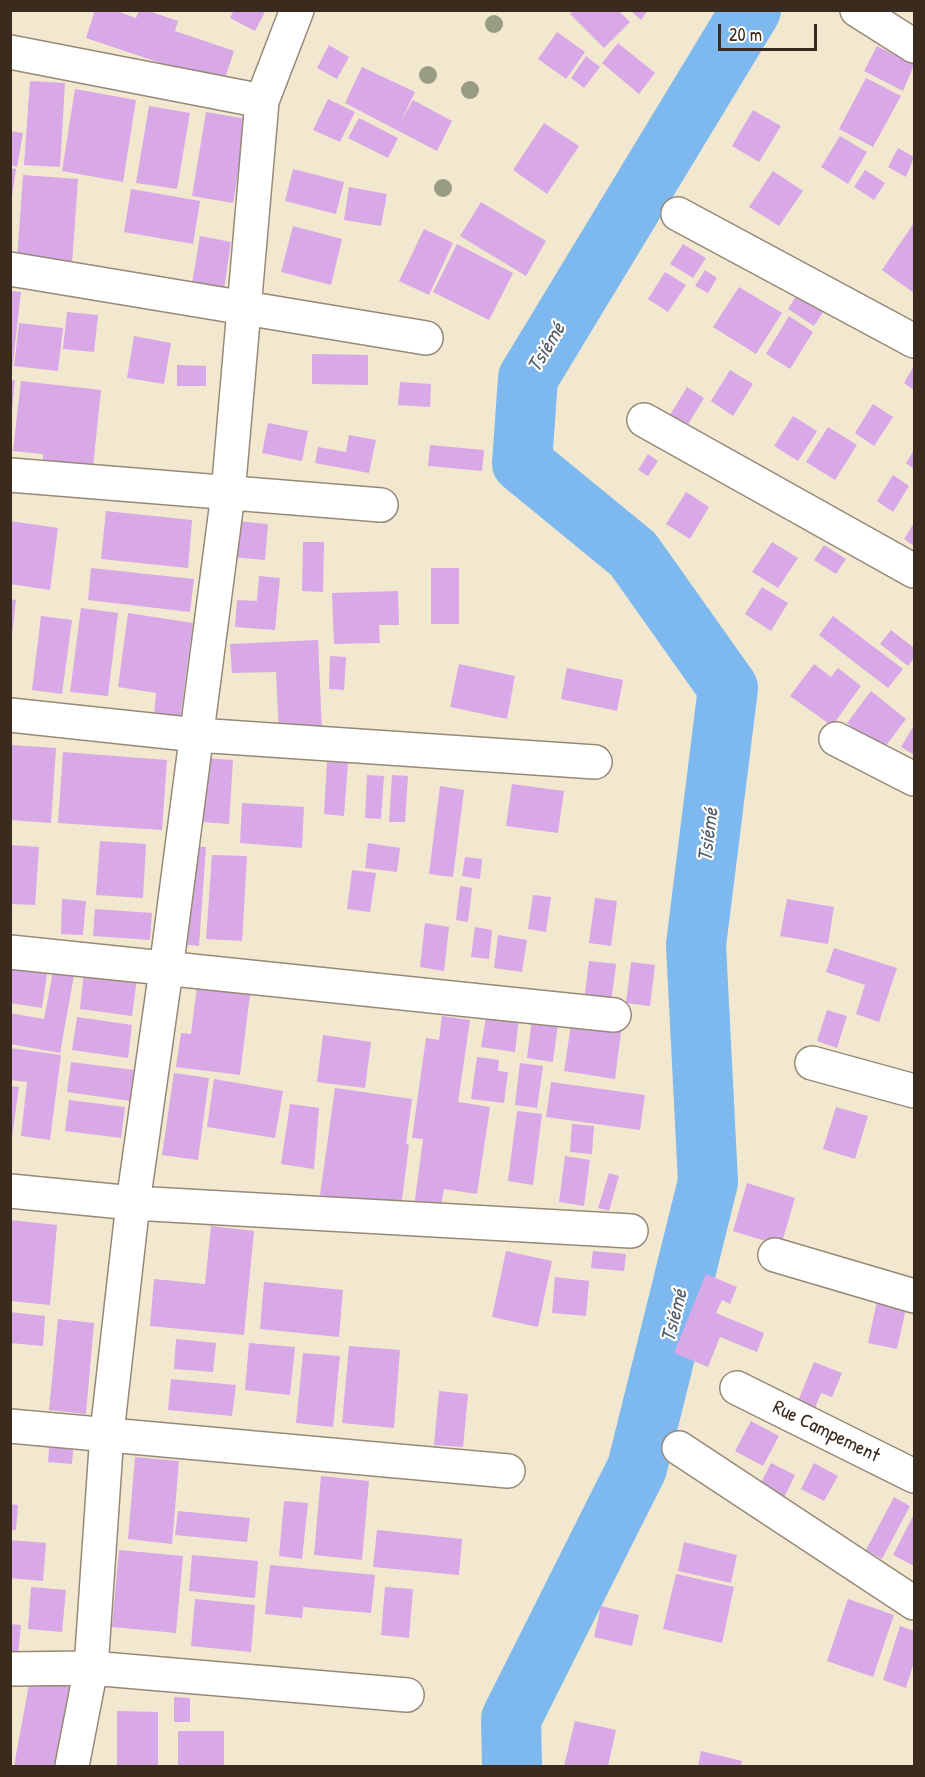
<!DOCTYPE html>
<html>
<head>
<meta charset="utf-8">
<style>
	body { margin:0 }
	#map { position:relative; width:925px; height:1777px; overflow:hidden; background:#f2e8d0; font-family:"Patrick Hand",sans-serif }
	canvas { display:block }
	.frame { position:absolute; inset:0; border:12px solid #3b2a1e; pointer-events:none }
	.scale { position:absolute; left:718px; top:24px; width:99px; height:27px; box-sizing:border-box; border:3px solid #3b2a1e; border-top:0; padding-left:8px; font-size:18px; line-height:21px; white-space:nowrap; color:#3b2a1e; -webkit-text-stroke:4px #fff; paint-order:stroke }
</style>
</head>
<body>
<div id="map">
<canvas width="925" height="1777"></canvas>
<div class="frame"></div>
<div class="scale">20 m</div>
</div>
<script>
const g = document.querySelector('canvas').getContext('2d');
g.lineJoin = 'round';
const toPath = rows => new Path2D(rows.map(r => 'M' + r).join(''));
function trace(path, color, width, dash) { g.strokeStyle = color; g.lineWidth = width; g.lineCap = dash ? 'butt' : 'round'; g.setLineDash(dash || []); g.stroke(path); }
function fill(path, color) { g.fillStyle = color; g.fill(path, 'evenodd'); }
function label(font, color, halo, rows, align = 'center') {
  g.font = font + ' "Patrick Hand",sans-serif'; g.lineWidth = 4.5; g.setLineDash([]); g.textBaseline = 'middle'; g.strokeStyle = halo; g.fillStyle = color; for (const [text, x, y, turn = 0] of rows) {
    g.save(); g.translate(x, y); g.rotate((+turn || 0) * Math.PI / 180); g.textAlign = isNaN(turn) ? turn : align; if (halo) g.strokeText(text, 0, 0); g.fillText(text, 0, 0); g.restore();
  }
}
const river = toPath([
	[512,1766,511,1719,637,1468,708,1182,696,945,728,688,633,554,522,463,528,378,751,10]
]);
const building = toPath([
	[95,10,114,10,136,18,139,10,146,10,178,21,175,31,234,51,223,84,86,38],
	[234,10,266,10,255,31,230,18],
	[574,10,618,10,630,22,604,48,570,14],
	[630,10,648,10,641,20],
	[557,32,585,52,566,79,538,59],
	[618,43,655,73,639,94,602,63],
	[329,45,349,57,337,79,317,68],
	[877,46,914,65,903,91,864,71],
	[586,56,600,67,584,88,571,78],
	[362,67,415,92,400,123,413,100,452,121,437,151,345,103],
	[866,78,901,96,873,147,839,129],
	[30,81,65,83,60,167,24,165],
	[75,89,136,100,123,182,62,171],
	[328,99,355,112,340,142,313,130],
	[149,106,190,113,177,189,136,183],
	[753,110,781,126,759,162,732,146],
	[206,112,247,119,233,203,192,196],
	[359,118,398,138,388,158,348,138],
	[544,123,579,146,547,194,513,170],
	[10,131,23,133,17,167,10,165],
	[840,136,867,152,848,184,821,167],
	[898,148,914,157,906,177,888,167],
	[10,168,16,169,12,196,10,196],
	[293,169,344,182,336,214,285,201],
	[865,170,885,183,874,200,854,187],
	[773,171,803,191,779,226,749,207],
	[23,175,78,179,72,264,17,260],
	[349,187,387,194,381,226,344,220],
	[131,189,200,201,193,244,124,232],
	[481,202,546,241,526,276,460,236],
	[914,223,914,293,882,270],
	[293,226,342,239,331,285,281,272],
	[424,229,453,243,429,295,399,281],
	[200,236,231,242,224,289,192,283],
	[457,244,513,273,489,320,433,292],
	[683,244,706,258,693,278,670,264],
	[705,270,717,278,708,293,695,286],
	[665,272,686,285,668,312,648,299],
	[804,283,831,300,814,326,788,309],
	[739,287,782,313,756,354,713,327],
	[10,291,21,292,12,371,10,371],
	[67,312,98,315,94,352,63,349],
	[789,316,813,332,790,369,766,354],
	[19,323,63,328,58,371,14,366],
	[134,336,171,343,164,384,127,378],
	[312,354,368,355,368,385,312,384],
	[177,365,206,366,206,386,177,386],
	[914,366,914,390,904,383],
	[730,370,753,384,733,416,711,401],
	[10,380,15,380,12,411,10,411],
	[21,381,101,390,93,467,43,462,43,454,13,451],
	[400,382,431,384,430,407,398,405],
	[687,387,704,398,687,426,670,415],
	[873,404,893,417,874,446,855,433],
	[793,416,817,431,798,461,774,446],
	[268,423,308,431,302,461,262,453],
	[828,427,857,445,835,480,806,462],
	[349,435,376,440,369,473,315,463,318,447,346,452],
	[430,445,484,450,482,471,428,466],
	[914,450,914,469,906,463],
	[648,454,658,461,648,476,638,470],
	[893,475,909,486,893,512,877,501],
	[686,492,709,507,690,539,666,524],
	[106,511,192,520,188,568,101,559],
	[10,521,58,528,50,590,10,584],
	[236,521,268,524,265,560,233,557],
	[914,523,914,546,904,539],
	[303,542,324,542,323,592,302,591],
	[772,542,798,558,778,588,752,572],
	[824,545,846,559,836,574,814,560],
	[91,568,194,579,190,612,88,600],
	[431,568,459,568,459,624,431,624],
	[259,576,280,578,275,630,235,627,237,600,257,601],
	[762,587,788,603,771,631,745,614],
	[398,591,399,625,379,625,380,643,334,644,332,593],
	[10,599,16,600,12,635,10,635],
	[81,608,118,613,108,696,70,692],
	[128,613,193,623,180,720,154,717,156,693,118,687],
	[41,616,72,620,62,694,32,690],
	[833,616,903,669,888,688,819,635],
	[891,630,914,648,914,658,908,666,880,644],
	[318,640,322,731,279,733,276,672,232,673,230,644],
	[330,656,346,657,344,690,329,689],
	[459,664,515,676,507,719,450,707],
	[814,664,831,677,838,668,861,686,832,726,790,696],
	[567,668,623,680,617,711,561,699],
	[871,691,906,719,882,751,847,723],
	[914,725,914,755,901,747],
	[11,745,56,748,51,823,10,820],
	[63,752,167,760,162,830,58,823],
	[205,758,233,760,229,824,201,822],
	[327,762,348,763,344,816,324,814],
	[367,775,384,776,381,819,365,818],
	[392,775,408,776,405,822,389,822],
	[512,784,564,791,558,833,506,826],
	[440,786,464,790,453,877,429,874],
	[242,803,304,807,302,848,240,843],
	[100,841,146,844,143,898,96,895],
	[368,843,400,848,397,872,365,868],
	[10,845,39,847,35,905,10,904],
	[187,846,206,847,199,946,181,944],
	[212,855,247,856,242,941,206,939],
	[465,857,482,859,480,879,462,876],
	[352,870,376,873,370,912,347,909],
	[460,886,472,888,468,922,456,920],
	[533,895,551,897,546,932,528,929],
	[595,898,617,901,611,946,589,943],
	[62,899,86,901,83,935,61,934],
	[787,899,834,907,828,944,780,936],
	[95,909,152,913,150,940,93,936],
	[425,923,449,927,444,971,420,967],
	[475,927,492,930,489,959,471,957],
	[498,935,527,940,522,972,494,968],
	[834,948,897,968,879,1022,856,1014,865,985,826,972],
	[589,961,616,964,611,1003,584,1000],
	[10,962,48,967,42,1008,10,1003],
	[631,962,655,965,650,1006,626,1003],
	[54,966,75,970,60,1053,10,1044,10,1013,44,1019],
	[84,971,137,978,132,1016,80,1009],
	[197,987,250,995,240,1075,176,1067,181,1033,191,1034],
	[827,1010,847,1016,837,1048,817,1041],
	[487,1012,519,1016,515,1052,481,1047],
	[442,1016,470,1020,458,1102,490,1107,477,1194,444,1189,440,1212,414,1207,423,1139,412,1138,426,1038,439,1040],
	[77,1017,132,1025,128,1058,72,1050],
	[572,1018,622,1024,615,1079,564,1071],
	[532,1019,558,1023,553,1062,527,1058],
	[323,1035,371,1042,365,1088,317,1082],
	[10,1048,61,1055,50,1140,21,1136,27,1082,10,1080],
	[477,1057,499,1060,498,1071,508,1072,504,1103,471,1099],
	[71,1062,134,1070,130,1101,67,1092],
	[520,1063,543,1066,537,1108,515,1105],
	[174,1073,209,1078,198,1160,162,1155],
	[214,1079,283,1091,275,1138,207,1127],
	[551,1082,645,1095,640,1130,546,1117],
	[10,1086,19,1087,12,1137,10,1137],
	[335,1088,412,1099,406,1144,409,1145,401,1207,320,1195],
	[69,1100,125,1107,121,1138,65,1131],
	[290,1104,319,1108,314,1169,281,1164],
	[836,1107,868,1116,855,1159,823,1149],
	[517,1111,542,1114,533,1185,508,1181],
	[572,1124,594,1126,592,1154,570,1152],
	[565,1156,590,1160,584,1206,559,1202],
	[609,1173,619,1176,609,1211,598,1208],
	[747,1183,795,1198,781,1246,733,1231],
	[10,1220,57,1225,50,1305,10,1301],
	[211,1226,254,1231,244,1335,150,1326,154,1279,205,1284],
	[506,1251,552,1261,538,1327,492,1317],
	[593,1251,626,1254,624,1271,591,1268],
	[706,1274,737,1287,730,1304,722,1300,716,1313,764,1333,757,1352,720,1337,708,1367,674,1353],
	[555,1277,589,1281,586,1316,552,1313],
	[264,1282,343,1290,339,1337,260,1329],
	[879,1292,908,1299,897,1349,868,1343],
	[10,1312,45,1316,43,1346,10,1343],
	[58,1319,94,1323,86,1414,49,1410],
	[176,1339,216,1343,213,1372,174,1369],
	[249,1343,295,1347,290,1395,245,1390],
	[349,1346,400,1350,394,1428,342,1423],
	[303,1353,340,1356,333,1427,296,1423],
	[814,1362,842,1373,832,1397,821,1393,815,1408,798,1401],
	[171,1379,236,1385,232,1416,168,1410],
	[439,1391,468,1394,463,1447,434,1445],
	[751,1421,779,1436,763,1466,735,1451],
	[50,1437,74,1439,72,1464,48,1462],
	[135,1457,179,1461,172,1544,128,1539],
	[771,1463,795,1475,783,1500,759,1487],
	[814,1463,838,1476,824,1501,801,1489],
	[321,1476,369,1481,362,1560,314,1555],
	[894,1497,910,1506,882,1559,866,1550],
	[284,1501,308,1503,302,1559,279,1556],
	[10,1504,18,1505,16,1530,10,1530],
	[178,1511,250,1518,247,1542,175,1535],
	[914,1514,914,1566,893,1555],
	[377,1530,462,1539,459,1575,373,1567],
	[10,1540,46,1543,43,1581,10,1578],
	[684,1542,737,1555,731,1583,678,1571],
	[119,1550,183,1556,176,1633,112,1627],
	[192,1555,258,1561,255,1598,189,1591],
	[270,1565,375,1575,371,1613,303,1607,302,1618,265,1614],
	[676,1574,734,1587,722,1643,663,1629],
	[31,1587,66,1590,62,1632,28,1629],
	[385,1587,413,1589,409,1638,381,1635],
	[195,1599,255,1605,251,1652,191,1646],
	[848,1599,894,1615,873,1677,827,1661],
	[601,1606,639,1615,632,1646,594,1637],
	[10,1624,21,1625,18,1654,10,1653],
	[900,1626,914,1631,914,1662,906,1688,883,1680],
	[30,1679,76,1688,61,1766,14,1766],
	[174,1697,190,1698,190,1722,174,1722],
	[117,1711,158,1712,158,1766,117,1766],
	[575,1721,616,1730,608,1766,564,1766],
	[178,1731,224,1731,224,1766,178,1766],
	[701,1751,742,1761,741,1766,698,1766]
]);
const minor = toPath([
	[857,10,914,46],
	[10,52,262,101],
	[678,214,914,341],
	[10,269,426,338],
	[644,420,914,571],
	[10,475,381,505],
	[10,715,197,735,595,762],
	[836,739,914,779],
	[10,952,614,1015],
	[812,1063,914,1091],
	[10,1191,133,1203,631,1231],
	[775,1255,914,1296],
	[737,1388,914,1476],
	[10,1426,508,1471],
	[679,1448,914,1603],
	[10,1669,91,1668,407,1695],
	[72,1766,91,1668,107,1433,133,1203,166,970,228,494,262,101,297,10]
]);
const trees = [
	[494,24],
	[428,75],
	[470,90],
	[443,188]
];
const streetNames = [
	["Rue Campement",826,1432,26]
];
const waterNames = [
	["Tsiémé",547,348,-59],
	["Tsiémé",709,835,-83],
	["Tsiémé",675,1316,-76]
];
trace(river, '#7db9ef', 60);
fill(building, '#d8a8e7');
trace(minor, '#968977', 36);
trace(minor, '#fff', 33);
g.fillStyle = '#9a9c81';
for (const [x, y] of trees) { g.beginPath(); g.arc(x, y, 9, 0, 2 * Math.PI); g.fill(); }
label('20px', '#3b2a1e', '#fff', streetNames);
label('italic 21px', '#525c67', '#fff', waterNames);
</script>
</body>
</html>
